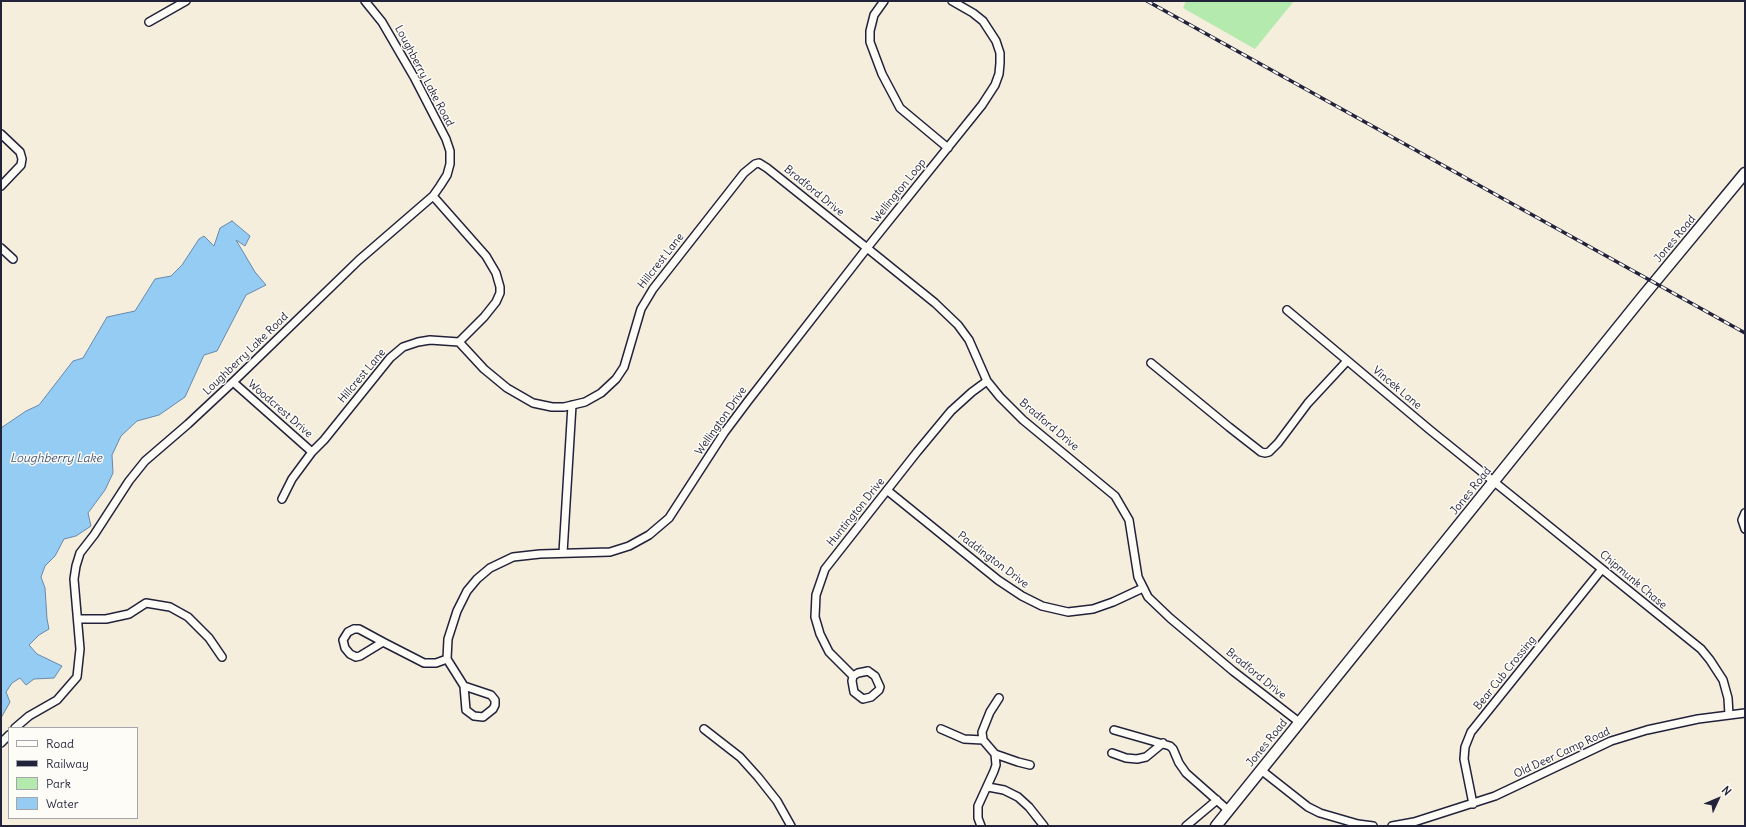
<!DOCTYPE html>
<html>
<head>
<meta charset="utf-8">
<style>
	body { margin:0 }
	#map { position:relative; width:1746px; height:827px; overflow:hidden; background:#f6eedc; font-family:Delius,sans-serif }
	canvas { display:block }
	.frame { position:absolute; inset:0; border:2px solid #22223b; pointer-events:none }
	.legend { position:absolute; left:8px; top:727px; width:130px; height:92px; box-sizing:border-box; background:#fdfcf7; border:1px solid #a5a5ac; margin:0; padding:5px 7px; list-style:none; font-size:12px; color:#22223b }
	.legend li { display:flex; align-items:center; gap:8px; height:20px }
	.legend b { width:20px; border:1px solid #a5a5ac }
	.north { position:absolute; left:1698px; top:779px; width:40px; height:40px; -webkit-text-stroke:3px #fdfcf7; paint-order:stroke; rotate:46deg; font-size:11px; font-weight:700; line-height:16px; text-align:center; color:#22223b }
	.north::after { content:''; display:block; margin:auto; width:14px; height:18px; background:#22223b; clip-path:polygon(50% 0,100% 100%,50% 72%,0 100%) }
</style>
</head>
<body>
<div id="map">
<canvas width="1746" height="827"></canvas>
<div class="frame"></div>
<ul class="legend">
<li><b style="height:5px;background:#fdfcf7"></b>Road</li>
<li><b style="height:5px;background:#22223b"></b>Railway</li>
<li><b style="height:11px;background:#b4eaad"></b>Park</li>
<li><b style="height:11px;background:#95ccf4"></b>Water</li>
</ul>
<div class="north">N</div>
</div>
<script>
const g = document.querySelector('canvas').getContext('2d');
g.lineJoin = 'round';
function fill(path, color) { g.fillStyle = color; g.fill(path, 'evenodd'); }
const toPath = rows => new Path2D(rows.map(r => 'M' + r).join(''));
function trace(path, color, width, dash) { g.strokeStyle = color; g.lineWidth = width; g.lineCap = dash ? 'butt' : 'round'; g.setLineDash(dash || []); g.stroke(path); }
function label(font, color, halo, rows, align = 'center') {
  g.font = font + ' Delius,sans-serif'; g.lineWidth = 3; g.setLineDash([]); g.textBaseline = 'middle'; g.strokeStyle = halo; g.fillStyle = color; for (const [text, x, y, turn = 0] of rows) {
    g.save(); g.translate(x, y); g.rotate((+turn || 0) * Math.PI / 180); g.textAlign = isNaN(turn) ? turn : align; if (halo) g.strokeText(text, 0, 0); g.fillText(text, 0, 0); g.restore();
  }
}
const green = toPath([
	[1186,1,1294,1,1255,49,1183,8]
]);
const water = toPath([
	[232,221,250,236,245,246,236,240,255,272,266,285,246,295,217,351,204,355,185,397,159,415,137,421,121,436,112,455,113,473,105,490,88,513,91,526,76,536,64,539,55,556,45,566,41,577,45,588,47,619,49,629,39,635,29,645,37,654,62,666,54,678,34,679,26,685,20,678,12,683,6,692,10,702,1,718,1,428,26,411,39,405,73,361,83,358,107,317,135,311,155,279,171,276,182,265,199,239,204,236,214,246,220,228,232,221]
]);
const street = toPath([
	[884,1,874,15,870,31,870,42,882,74,900,108,948,148],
	[149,22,186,1],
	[1,134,20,152,22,159,21,165,1,186],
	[433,196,486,256,496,273,500,287,500,293,496,302,484,317,459,342],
	[1,248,13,259],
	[1287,310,1430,430,1701,649,1710,660,1723,680,1728,698,1729,715],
	[1151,363,1229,427,1261,452,1265,453,1269,452,1278,443,1308,403,1347,361],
	[233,382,312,452],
	[888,491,998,580,1022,596,1042,606,1068,612,1093,609,1113,602,1143,588],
	[282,499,292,479,312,452,324,440,390,358,403,347,418,342,430,340,459,342,484,369,507,388,533,403,552,407,564,407,585,402,601,393,616,379,624,367,641,309,653,289,744,173,755,164,759,163,767,168,867,248,935,303,958,325,969,340,987,381,1000,397,1023,420,1115,496,1129,520,1138,577,1148,597,1170,618,1233,671,1299,722],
	[1745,513,1742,520,1745,529],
	[563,553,572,405],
	[78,619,106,619,129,614,146,603,170,607,188,617,209,638,222,657],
	[354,629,359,629,383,642,360,656,356,657,350,654,345,648,343,640,348,632,354,629],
	[383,642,424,663,436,663,447,659],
	[447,659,448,639,457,611,467,591,477,579,490,568,513,557,540,554,610,552,629,546,649,535,669,518,724,433,748,401,867,248,982,105,995,85,999,74,1000,63,1000,53,996,41,983,21,973,13,952,1],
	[447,659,464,686],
	[868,671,875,676,880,687,879,690,871,697,863,699,854,692,852,681,853,676,858,673,868,671],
	[853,676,829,652,820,634,815,617,816,595,825,569,917,452,951,411,972,392,987,381],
	[464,686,491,695,495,700,495,705,493,709,483,717,474,716,466,710,464,686],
	[15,728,29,716,57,700,77,677,80,649,74,579,76,566,80,553,94,535,129,481,145,461,188,424,233,382,359,260,433,196,440,186,447,175,450,164,450,151,446,139,414,77,382,22,365,1],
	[704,729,740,757,758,777,777,801,791,826],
	[941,729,964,739,983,740],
	[1114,730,1170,746,1173,749,1179,763,1186,773,1229,811],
	[1,743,9,735],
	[1112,753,1126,758,1137,759,1146,757,1163,743],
	[995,754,983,740,982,732,990,712,999,698],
	[995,754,1018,762,1030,765],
	[1261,770,1308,807,1320,813,1358,824,1373,826],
	[988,787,1004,790,1018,797,1029,807,1044,826],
	[1473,804,1464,759,1465,747,1471,732,1602,569],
	[981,826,978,818,978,806,994,771,996,765,995,754],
	[1186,826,1217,800],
	[1392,826,1414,822,1495,796,1611,741,1647,730,1698,719,1745,713]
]);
const secondary = toPath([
	[1216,826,1644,295,1745,173]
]);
const rail = toPath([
	[1147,1,1745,333]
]);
const streetNames = [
	["Loughberry Lake Road",424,76,62],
	["Bradford Drive",814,191,39],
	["Wellington Loop",899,191,-51],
	["Jones Road",1675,239,-50],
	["Hillcrest Lane",661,261,-52],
	["Loughberry Lake Road",246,354,-44],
	["Hillcrest Lane",362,376,-50],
	["Vincek Lane",1397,388,40],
	["Woodcrest Drive",280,409,41],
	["Wellington Drive",721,421,-55],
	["Bradford Drive",1049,425,40],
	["Jones Road",1471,491,-51],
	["Huntington Drive",856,512,-51],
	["Paddington Drive",993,560,37],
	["Chipmunk Chase",1633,580,40],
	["Bear Cub Crossing",1505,673,-51],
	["Bradford Drive",1256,674,39],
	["Jones Road",1267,743,-51],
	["Old Deer Camp Road",1562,753,-25]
];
const waterNames = [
	["Loughberry Lake",56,459]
];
fill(green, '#b4eaad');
fill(water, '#95ccf4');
trace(water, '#6788aa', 1);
trace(street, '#22223b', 10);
trace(secondary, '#22223b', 13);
trace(street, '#fdfcf7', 7);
trace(secondary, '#fdfcf7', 10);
trace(rail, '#22223b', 3.5);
trace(rail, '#fdfcf7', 2, [6]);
label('11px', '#22223b', '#fdfcf7', streetNames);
label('italic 12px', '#445572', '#fdfcf7', waterNames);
</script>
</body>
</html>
